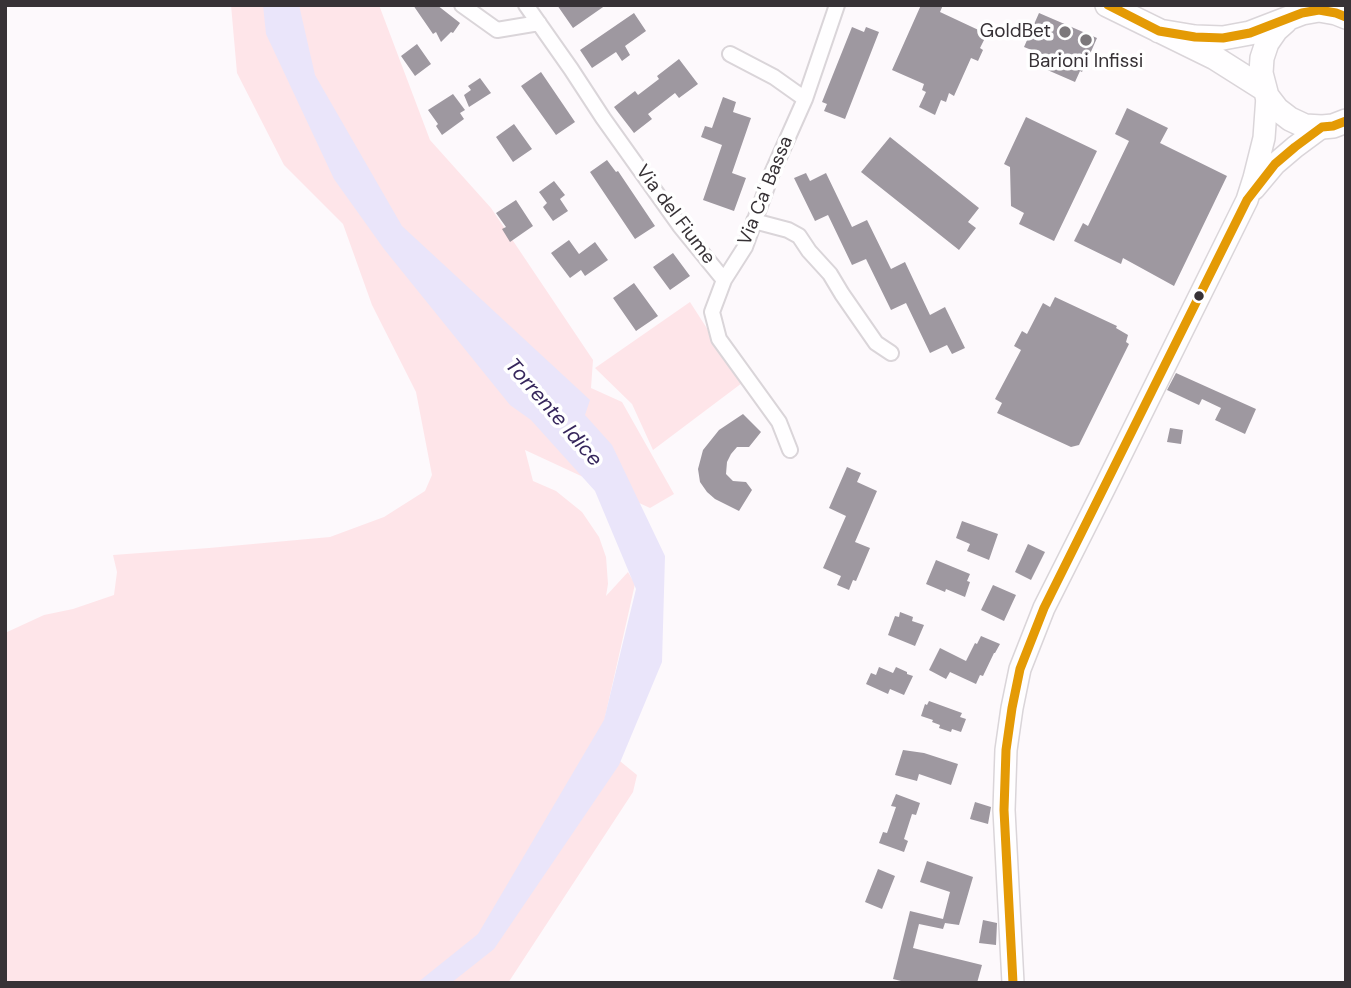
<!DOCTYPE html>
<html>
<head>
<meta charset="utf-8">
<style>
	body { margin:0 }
	#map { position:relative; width:1351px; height:988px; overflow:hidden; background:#fdf9fc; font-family:"DM Sans",sans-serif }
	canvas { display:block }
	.frame { position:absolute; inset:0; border:7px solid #373236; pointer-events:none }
</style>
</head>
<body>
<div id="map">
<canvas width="1351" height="988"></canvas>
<div class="frame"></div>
</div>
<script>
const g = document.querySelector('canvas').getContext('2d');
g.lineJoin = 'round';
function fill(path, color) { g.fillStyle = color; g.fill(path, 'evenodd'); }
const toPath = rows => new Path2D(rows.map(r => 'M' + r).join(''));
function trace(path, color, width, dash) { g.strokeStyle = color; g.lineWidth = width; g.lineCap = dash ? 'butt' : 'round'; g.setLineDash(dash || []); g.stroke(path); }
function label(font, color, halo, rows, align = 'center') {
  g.font = font + ' "DM Sans",sans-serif'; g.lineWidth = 7; g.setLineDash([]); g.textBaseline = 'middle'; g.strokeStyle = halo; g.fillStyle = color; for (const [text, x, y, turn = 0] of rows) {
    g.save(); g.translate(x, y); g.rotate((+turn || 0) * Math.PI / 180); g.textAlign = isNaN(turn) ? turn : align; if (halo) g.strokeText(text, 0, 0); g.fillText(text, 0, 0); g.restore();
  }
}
const green = toPath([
	[231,5,379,5,430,140,491,208,593,360,591,388,622,402,674,494,650,508,525,450,533,481,556,491,582,512,599,537,606,557,608,584,606,596,628,572,635,584,599,744,637,775,633,792,508,983,5,983,5,633,44,615,73,609,114,595,117,572,113,555,209,548,330,537,384,517,425,491,432,475,416,392,372,305,343,224,284,165,237,73],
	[690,302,742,383,653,450,632,404,595,368]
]);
const water = toPath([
	[263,5,299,5,315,75,402,226,590,400,585,415,612,445,665,556,662,662,619,765,494,949,451,983,417,983,478,934,604,720,636,589,595,491,531,420,510,405,384,249,334,179,266,34]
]);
const building = toPath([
	[413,5,437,5,460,23,453,33,451,32,441,42,436,32,433,34],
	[557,5,606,5,573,28],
	[921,5,943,5,940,12,987,34,980,48,983,50,978,61,971,58,954,96,949,93,946,102,941,100,935,115,919,107,926,92,922,90,924,84,892,70],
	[634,13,646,31,625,46,630,55,622,61,616,52,592,68,580,50],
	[1039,13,1097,38,1082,72,1080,71,1075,82,1029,62,1034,51,1024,47],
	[852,27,864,32,866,27,879,32,845,119,824,111,827,104,822,102],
	[417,44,431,64,415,76,401,56],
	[679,59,698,84,679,98,675,93,648,114,652,119,634,133,614,107,635,91,638,95,659,79,657,76],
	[541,72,575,122,556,135,521,86],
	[480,78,491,93,469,107,464,95,471,90,468,86],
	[453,94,465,110,460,113,464,119,442,135,436,126,438,124,428,110],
	[723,97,736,102,733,112,751,118,732,173,746,178,734,211,703,200,722,145,701,137,705,126,712,128],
	[1127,108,1168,128,1160,143,1227,176,1174,286,1123,258,1121,264,1074,241,1083,223,1088,226,1129,141,1115,134],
	[1026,117,1097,151,1054,241,1019,224,1024,213,1011,206,1010,167,1004,164],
	[514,124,532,149,513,162,496,137],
	[890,137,979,208,968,222,976,228,959,250,861,172],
	[607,160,616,172,618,171,655,226,635,239,590,172],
	[806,173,810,181,826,173,852,227,867,220,891,269,905,262,930,315,945,307,965,348,952,354,947,345,930,353,906,303,891,310,866,259,852,265,828,215,815,221,794,178],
	[554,181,565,195,560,199,568,211,553,221,543,207,547,203,539,192],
	[516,200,533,226,510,242,502,229,506,227,496,213],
	[569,240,579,254,595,242,608,260,585,276,581,270,570,278,551,253],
	[673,253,690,276,670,290,653,267],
	[634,283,658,316,636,331,613,298],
	[1055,297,1117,326,1116,328,1128,335,1126,342,1129,344,1079,445,1071,447,997,413,1002,403,995,399,1021,350,1014,346,1022,331,1027,334,1043,303,1050,307],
	[1176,373,1256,409,1245,434,1215,420,1221,408,1202,399,1199,405,1167,390],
	[743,414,761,432,749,447,737,447,731,454,727,462,726,474,733,481,746,482,752,490,739,511,715,499,707,492,700,482,698,469,703,450,719,430],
	[1170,428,1183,430,1181,444,1167,442],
	[847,467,861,473,857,482,877,491,855,542,870,548,856,581,853,580,849,590,837,585,841,576,823,568,846,516,829,508],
	[962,521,998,534,989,560,967,551,970,544,956,538],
	[1028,544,1045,552,1031,580,1015,572],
	[936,560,970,574,967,581,970,582,965,597,946,589,945,592,926,584],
	[993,585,1016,595,1004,621,981,610],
	[900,612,913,617,912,621,924,625,915,646,888,635,895,616,899,617],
	[981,636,1000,644,995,653,994,653,983,676,980,675,976,684,950,672,946,679,929,670,940,648,966,661,975,643,977,644],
	[879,667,893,673,896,667,907,672,907,674,913,676,904,695,890,689,888,694,866,684,871,673,876,675],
	[929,701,962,713,960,717,966,719,961,732,952,729,951,732,939,728,940,725,932,722,933,720,921,716,925,704,927,705],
	[903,750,924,753,958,764,951,785,919,774,917,781,895,775],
	[896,794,920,803,916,815,912,814,904,839,908,841,904,852,879,843,883,832,887,833,896,807,891,806],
	[975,802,991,807,988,824,970,819],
	[927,861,973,877,959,925,945,923,943,929,919,924,913,948,982,965,977,983,909,983,893,979,910,911,943,919,950,892,920,882],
	[878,869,895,876,882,909,865,902],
	[983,920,997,923,996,945,979,943]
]);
const minor = toPath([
	[462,5,497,30,539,23],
	[526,5,571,69,603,118,680,226,724,280,712,312,719,339,779,422,790,450],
	[730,54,774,77,805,99],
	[754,221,788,230,799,236,809,251,830,274,842,294,876,343,891,353],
	[724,280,745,247,772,173,805,99,837,5]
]);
const secondary = toPath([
	[1254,189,1275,164,1295,147,1322,127],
	[1013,983,1004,810,1006,750,1012,708,1020,669,1044,608,1105,487,1247,200,1254,178,1264,138,1267,96]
]);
const primary = toPath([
	[1107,5,1215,58,1264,89],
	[1285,22,1276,30,1267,43,1262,58,1261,73,1267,96,1277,109,1290,119,1305,126,1322,127,1333,126,1346,121],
	[1159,31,1195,37,1223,38,1250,33,1302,13,1319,10,1336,13,1346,17]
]);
const bus1 = toPath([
	[1108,5,1159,31,1195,37,1223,38,1250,33,1302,13,1319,10,1336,13,1346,17],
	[1013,983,1004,810,1006,750,1012,708,1020,669,1044,608,1247,200,1275,164,1295,147,1322,127,1333,126,1346,121]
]);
const markers = [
	[1065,32,7,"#7c787b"],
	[1086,40,7,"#7c787b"],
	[1199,296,6,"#373236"]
];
const poiNames = [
	["GoldBet",1051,32],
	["Barioni Infissi",1086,62,"center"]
];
const streetNames = [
	["Via Ca' Bassa",766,191,-68],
	["Via del Fiume",675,215,53]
];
const waterNames = [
	["Torrente Idice",553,413,49]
];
fill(green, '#fee5e9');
fill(water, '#eae5fa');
fill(building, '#9e98a0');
trace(minor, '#dad5d9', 18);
trace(secondary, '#dad5d9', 24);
trace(primary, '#dad5d9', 26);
trace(minor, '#fffeff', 14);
trace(secondary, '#fffeff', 21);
trace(primary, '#fffeff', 23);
trace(bus1, '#e49a05', 9);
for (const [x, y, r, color] of markers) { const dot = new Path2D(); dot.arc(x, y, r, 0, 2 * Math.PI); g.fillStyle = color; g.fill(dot); trace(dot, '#fff', 2.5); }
label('19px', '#373236', '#fff', poiNames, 'right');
label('19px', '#373236', '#fff', streetNames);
label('italic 21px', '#36265c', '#fff', waterNames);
</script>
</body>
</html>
